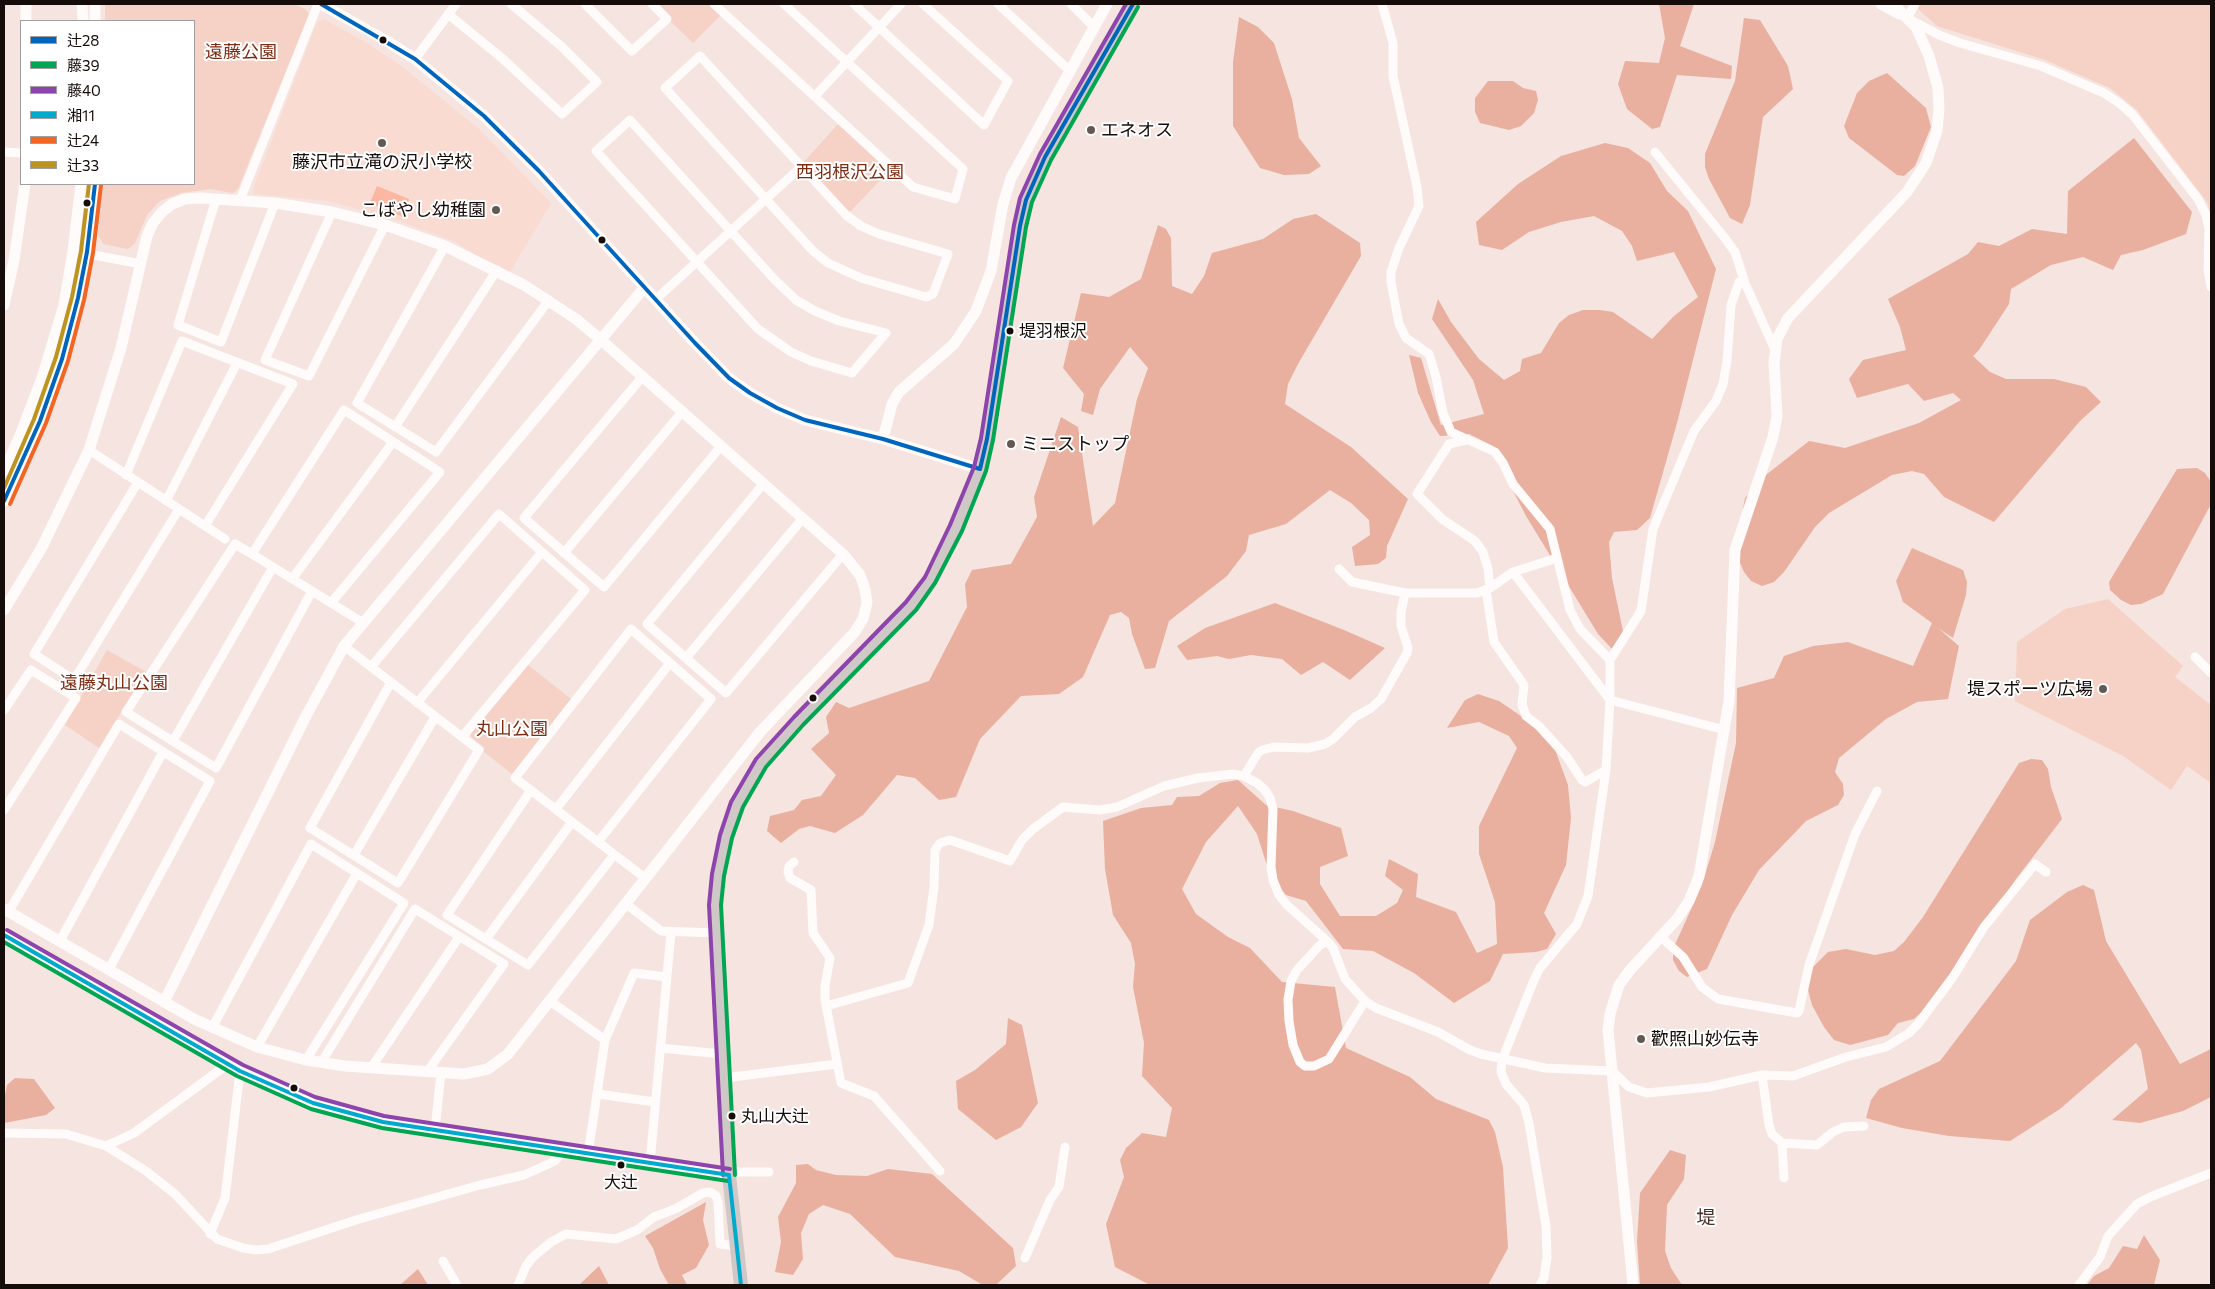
<!DOCTYPE html>
<html>
<head>
<meta charset="utf-8">
<style>
	body { margin:0 }
	#map { position:relative; width:2215px; height:1289px; overflow:hidden; background:#f5e4df; font-family:Commissioner,"Noto Sans JP",sans-serif }
	canvas { display:block }
	.frame { position:absolute; inset:0; border:5px solid #160c09; pointer-events:none }
	.legend { position:absolute; left:20px; top:20px; width:175px; height:165px; box-sizing:border-box; background:#fff; border:1px solid #a29e9d; margin:0; padding:6px 9px; list-style:none; font-size:15px; color:#160c09 }
	.legend li { display:flex; align-items:center; gap:10px; height:25px }
	.legend b { width:25px; border:1px solid #a29e9d }
</style>
</head>
<body>
<div id="map">
<canvas width="2215" height="1289"></canvas>
<div class="frame"></div>
<ul class="legend">
<li><b style="height:6px;background:#0065bd"></b>辻28</li>
<li><b style="height:6px;background:#00a651"></b>藤39</li>
<li><b style="height:6px;background:#8e44ad"></b>藤40</li>
<li><b style="height:6px;background:#00a9ce"></b>湘11</li>
<li><b style="height:6px;background:#f26522"></b>辻24</li>
<li><b style="height:6px;background:#bd9420"></b>辻33</li>
</ul>
</div>
<script>
const g = document.querySelector('canvas').getContext('2d');
g.lineJoin = 'round';
function fill(path, color) { g.fillStyle = color; g.fill(path, 'evenodd'); }
const toPath = rows => new Path2D(rows.map(r => 'M' + r).join(''));
function trace(path, color, width, dash) { g.strokeStyle = color; g.lineWidth = width; g.lineCap = dash ? 'butt' : 'round'; g.setLineDash(dash || []); g.stroke(path); }
function label(font, color, halo, rows, align = 'center') {
  g.font = font + ' Commissioner,"Noto Sans JP",sans-serif'; g.lineWidth = 4; g.setLineDash([]); g.textBaseline = 'middle'; g.strokeStyle = halo; g.fillStyle = color; for (const [text, x, y, turn = 0] of rows) {
    g.save(); g.translate(x, y); g.rotate((+turn || 0) * Math.PI / 180); g.textAlign = isNaN(turn) ? turn : align; if (halo) g.strokeText(text, 0, 0); g.fillText(text, 0, 0); g.restore();
  }
}
const built = toPath([
	[324,19,367,43,400,65,479,129,551,203,507,277,456,242,396,220,329,201,254,194,253,189,317,22]
]);
const green = toPath([
	[105,4,294,4,305,9,309,14,238,189,233,193,210,189,181,193,160,201,147,215,135,243,128,249,103,244,98,234,103,184,194,184,194,21,105,21],
	[653,4,709,4,721,15,693,43],
	[1917,4,2211,4,2211,214,2207,202,2137,110,2110,88,2045,60,1937,26,1918,9],
	[838,124,889,171,850,212,837,200,803,163],
	[2108,599,2183,666,2175,677,2211,705,2211,783,2187,766,2171,790,2123,756,2015,701,2017,642,2065,609],
	[107,650,146,672,99,748,65,725],
	[528,665,571,699,512,774,483,751,485,748,471,737,471,733]
]);
const forest = toPath([
	[1659,4,1694,4,1680,46,1732,66,1731,79,1677,75,1660,127,1652,129,1627,109,1618,84,1625,61,1659,63,1665,38],
	[1239,17,1258,27,1274,43,1292,99,1299,138,1321,166,1309,174,1284,175,1260,168,1233,126,1233,62],
	[1744,18,1760,20,1788,66,1793,89,1763,117,1750,205,1742,224,1730,218,1709,179,1705,167,1705,154,1735,81],
	[1887,73,1926,108,1931,127,1915,166,1904,176,1897,175,1849,138,1844,126,1857,93,1869,81],
	[1488,81,1513,81,1523,88,1536,91,1538,100,1534,113,1521,126,1509,130,1480,123,1475,112,1475,98],
	[2134,138,2192,212,2186,234,2143,250,2121,255,2113,270,2083,257,2051,265,2011,289,2009,304,1979,350,1973,356,1990,372,2006,379,2054,379,2086,387,2101,402,2080,421,1994,522,1944,497,1924,474,1912,471,1892,475,1829,513,1815,527,1784,572,1774,582,1762,586,1751,581,1744,572,1735,551,1745,498,1762,478,1809,441,1845,448,1919,423,1961,400,1953,393,1924,401,1908,384,1857,398,1849,379,1863,360,1906,350,1900,327,1888,299,1968,254,1978,242,1999,246,2032,229,2067,234,2068,191],
	[1605,143,1628,148,1650,163,1667,191,1688,211,1716,269,1677,423,1650,518,1637,530,1614,532,1609,542,1612,578,1625,641,1613,650,1598,634,1526,516,1508,481,1493,446,1469,434,1440,436,1431,422,1418,393,1409,355,1421,358,1441,425,1484,414,1473,380,1432,319,1438,299,1451,322,1479,359,1504,380,1520,371,1522,359,1541,353,1559,323,1569,315,1583,310,1600,310,1613,312,1652,339,1674,316,1698,297,1674,252,1637,261,1632,246,1622,231,1594,216,1561,222,1529,232,1502,250,1479,245,1476,222,1518,184,1561,156],
	[1316,214,1360,243,1361,256,1298,364,1288,384,1285,404,1351,447,1408,499,1387,546,1386,558,1378,564,1355,566,1352,547,1370,535,1369,520,1351,503,1330,490,1286,524,1249,535,1246,551,1227,576,1169,621,1155,668,1145,669,1132,634,1129,618,1121,612,1110,615,1083,677,1059,694,1021,696,980,739,956,797,939,800,915,778,897,775,863,815,835,833,810,826,799,829,781,843,767,831,770,816,794,810,802,800,821,796,836,775,811,749,829,733,826,717,836,702,849,708,929,681,967,607,965,584,972,570,1011,564,1037,517,1034,497,1061,417,1078,427,1093,526,1115,503,1137,399,1148,368,1130,347,1100,389,1093,415,1081,411,1084,394,1063,368,1081,293,1109,297,1141,279,1158,225,1166,229,1171,238,1172,286,1192,294,1204,276,1212,253,1263,239,1293,219],
	[2197,468,2205,473,2211,482,2211,504,2163,594,2141,604,2131,605,2121,600,2110,590,2109,582,2177,469],
	[1912,548,1963,570,1967,582,1966,595,1953,638,1938,628,1959,646,1948,699,1917,702,1886,719,1839,758,1835,772,1843,784,1844,795,1838,805,1806,821,1759,870,1732,915,1707,969,1687,977,1679,971,1673,960,1673,949,1702,885,1715,842,1736,743,1737,688,1774,678,1784,656,1813,646,1848,642,1913,666,1932,623,1903,602,1896,581],
	[1275,603,1344,630,1385,648,1350,680,1323,662,1301,675,1282,659,1251,655,1229,659,1217,656,1187,660,1179,649,1177,646,1205,628],
	[1478,694,1499,701,1550,736,1568,785,1571,818,1566,865,1544,913,1556,934,1547,949,1536,952,1503,954,1490,981,1454,1003,1414,973,1373,951,1343,949,1306,901,1286,895,1270,875,1257,834,1238,806,1206,842,1182,889,1196,914,1228,937,1250,948,1282,982,1335,987,1346,1048,1410,1077,1436,1099,1489,1120,1495,1132,1503,1167,1508,1248,1488,1285,1150,1285,1115,1267,1106,1224,1124,1177,1120,1160,1126,1148,1142,1133,1166,1137,1172,1108,1142,1076,1144,1043,1133,987,1135,964,1131,943,1113,915,1105,869,1103,821,1141,808,1172,805,1177,797,1199,796,1220,783,1238,780,1266,805,1293,811,1341,828,1348,856,1320,867,1320,884,1340,916,1376,916,1397,903,1403,890,1385,876,1389,859,1418,874,1416,897,1456,912,1477,953,1497,944,1495,902,1479,854,1479,826,1517,748,1509,736,1479,722,1447,728,1465,700],
	[2031,759,2042,760,2048,769,2051,787,2062,819,2016,879,1934,1001,1914,1019,1898,1023,1888,1035,1850,1045,1834,1040,1824,1027,1812,1005,1807,986,1813,967,1828,952,1846,949,1875,955,1894,951,1904,942,1923,917,2019,763],
	[2083,885,2094,890,2106,941,2180,1064,2211,1049,2211,1097,2183,1111,2140,1123,2112,1120,2148,1089,2141,1050,2136,1043,2060,1109,2010,1141,1949,1136,1902,1128,1866,1118,1871,1100,1879,1089,1940,1061,2016,961,2030,920,2067,892],
	[1008,1018,1022,1025,1038,1103,1021,1127,996,1140,958,1109,956,1081,975,1070,1006,1044],
	[15,1078,34,1079,55,1108,46,1115,4,1123,4,1100,7,1085],
	[1670,1150,1686,1155,1684,1179,1667,1205,1665,1251,1671,1268,1682,1285,1640,1285,1637,1241,1640,1193],
	[808,1164,816,1170,836,1175,867,1176,888,1169,932,1174,1013,1248,1016,1266,997,1284,981,1284,959,1271,895,1257,850,1214,823,1205,809,1214,801,1233,803,1259,793,1275,775,1272,781,1242,778,1217,796,1183,796,1165],
	[706,1202,703,1220,709,1245,696,1268,682,1275,687,1285,669,1285,660,1269,653,1248,645,1236],
	[2144,1235,2160,1260,2154,1285,2087,1285,2094,1276,2109,1268,2123,1246,2137,1249],
	[599,1266,609,1285,579,1285],
	[418,1269,428,1285,400,1285]
]);
const water = toPath([
	[377,186,409,199,403,217,370,203]
]);
const minor = toPath([
	[585,4,632,51,667,19,652,4],
	[714,4,913,187,955,199,963,169,784,4],
	[854,4,984,125,1008,81,923,4],
	[998,4,1070,71],
	[1071,4,1094,27],
	[1382,4,1393,43,1393,76,1417,187,1419,206,1399,248,1391,272,1391,282,1399,324,1406,338,1429,354,1436,377,1443,413,1451,432,1495,452,1503,463,1513,484,1550,529,1570,610,1580,629,1610,660,1610,700],
	[1915,4,1907,18,1939,35,1960,43,2041,66,2104,93,2119,103,2132,114,2198,199,2206,215,2209,229,2208,270,2211,287],
	[448,14,503,59,562,114,597,82,561,46,511,4],
	[700,56,846,215,861,226,879,234,948,254,933,294,926,297,861,278,828,263,813,251,665,88,700,56],
	[415,59,456,4],
	[815,96,901,4],
	[630,120,775,280,796,300,815,311,839,321,886,333,852,373,811,361,791,352,758,329,596,151,630,120],
	[4,152,21,153],
	[1655,152,1724,237,1735,252,1745,283,1775,350],
	[216,199,178,325,221,342,275,203],
	[240,200,318,4],
	[332,212,265,360,309,376,385,225],
	[445,246,357,403,436,452,549,300],
	[73,251,141,264],
	[655,300,801,167],
	[643,376,524,518,604,587,721,446],
	[395,427,497,270],
	[1466,440,1449,444,1417,494,1442,519,1475,541,1483,552,1488,569,1490,588],
	[89,450,225,539],
	[126,475,182,341,293,384,205,526],
	[138,482,34,654,74,680,179,509],
	[764,483,647,624,726,693,843,554],
	[166,501,237,363],
	[564,553,683,411],
	[252,554,344,410,440,472,331,603],
	[1339,569,1352,582,1405,593],
	[1513,572,1610,700],
	[292,579,393,442],
	[1486,590,1494,642,1524,685,1522,704,1526,716,1539,726,1567,757,1582,780,1585,782,1606,770],
	[312,591,216,768,126,712,235,544,252,554,273,567,312,591,331,603,362,622],
	[344,646,479,750,398,883,310,828,391,682],
	[2195,657,2211,673],
	[686,658,803,518],
	[1610,660,1641,611,1653,529,1694,431,1716,401,1723,384,1727,361,1731,305,1739,282,1745,283],
	[371,667,499,514,585,590,462,737],
	[417,703,542,552],
	[4,710,31,670,76,698,4,810],
	[173,741,273,567],
	[1244,776,1258,753,1262,750,1274,747,1308,748,1325,744,1333,739,1355,717,1371,708,1381,699,1407,653,1408,648,1401,626,1401,612,1405,593,1477,593,1490,588,1513,572,1557,558],
	[531,790,447,915,528,965,614,855],
	[556,809,670,663],
	[598,842,711,699,631,629,515,778,645,878],
	[354,855,435,717],
	[794,862,789,866,788,872,790,878,811,890,813,933,830,958,825,986,825,1000,841,1083,874,1096,940,1171],
	[625,903,661,931,716,933],
	[9,911,119,724,210,781,109,969],
	[1661,937,1683,957,1702,987,1718,999,1797,1013,1799,1011,1809,965,1855,834,1877,791],
	[486,939,572,822],
	[60,941,163,752],
	[1327,941,1320,945,1297,970,1291,981,1288,1000,1289,1021,1293,1045,1300,1062,1305,1066,1314,1066,1329,1059,1365,1001],
	[550,1001,605,1040,588,1154],
	[826,1006,908,983,929,925,934,887,935,850,940,843,950,840,1010,861,1022,840,1033,829,1063,807,1100,810,1117,807,1164,786,1198,778,1233,774,1244,776,1257,783,1265,790,1270,798,1273,809,1271,867,1273,880,1279,895,1287,905,1327,941,1333,948,1345,979,1365,1001,1376,1008,1438,1032,1470,1050,1481,1054,1545,1068,1612,1071,1629,1087,1647,1093,1709,1087,1762,1075,1793,1076,1846,1057,1886,1047,1909,1033,1918,1024,1953,977,1984,927,2035,864,2046,872],
	[212,1028,311,844,404,903,306,1060],
	[605,1040,634,973,667,977],
	[257,1047,357,873],
	[660,1048,722,1054],
	[321,1063,415,909,504,964,427,1072],
	[371,1068,459,937],
	[1762,1075,1769,1125,1772,1134,1782,1143,1817,1145,1833,1132,1844,1127,1864,1126],
	[724,1078,837,1064],
	[598,1094,655,1102],
	[435,1130,441,1073],
	[4,1133,66,1134,106,1146,146,1171,175,1194,217,1239,243,1248,255,1250,268,1249,356,1220,480,1185,524,1175,555,1161,564,1149],
	[1782,1143,1784,1178],
	[106,1146,134,1133,228,1064],
	[650,1163,671,932],
	[729,1175,736,1172,769,1172],
	[210,1234,225,1198,240,1071],
	[1025,1258,1050,1200,1059,1187,1065,1147],
	[443,1261,457,1285],
	[518,1285,526,1266,533,1257,551,1242,566,1234,616,1239,637,1230,654,1217,675,1209,703,1193,710,1192,716,1196,718,1202,720,1244,737,1246],
	[1540,1285,1544,1278,1547,1257,1546,1226,1529,1123,1524,1105,1506,1084,1501,1072,1502,1060,1534,980,1540,968,1577,924,1588,896,1606,770,1610,700,1725,730],
	[2079,1285,2100,1257,2108,1236,2137,1204,2150,1197,2211,1173]
]);
const tertiary = toPath([
	[26,4,26,21],
	[82,4,83,21],
	[95,4,95,21],
	[321,4,385,40,415,59,484,116,539,171,695,343,729,378,750,393,777,408,805,420,883,439,980,469],
	[1881,4,1899,14],
	[4,305,14,260,25,184],
	[883,439,892,404,899,392,954,344,976,311,991,271,1003,204,1011,178,1107,4],
	[4,471,21,433,42,378,64,305,73,251,81,184],
	[4,501,13,483,40,421,62,359,78,298,87,252,95,184],
	[4,610,41,549,89,450,121,348,147,236,153,223,162,212,172,204,185,199,200,198,275,203,332,212,385,225,445,246,524,285,576,319,600,339,843,554,860,575,865,589,867,603,863,619,854,633,760,732,508,1054,488,1069,464,1074,345,1066,306,1060,257,1047,194,1019,4,909],
	[164,1002,306,716,344,646,644,288],
	[1633,1285,1612,1071,1608,1030,1610,1014,1619,985,1630,970,1677,919,1689,901,1699,876,1729,701,1735,550,1773,437,1777,416,1774,363,1777,339,1788,318,1907,192,1926,163,1937,131,1939,108,1938,88,1929,56,1916,27,1893,4]
]);
const secondary = toPath([
	[4,935,240,1071,313,1103,383,1122,729,1175]
]);
const primary = toPath([
	[741,1285,729,1175,716,933,715,905,718,875,726,836,737,804,761,763,798,721,911,606,930,580,956,528,980,469,987,439,1020,226,1026,200,1045,157,1133,4]
]);
const bus1 = toPath([
	[321,4,415,59,484,116,539,171,695,343,729,378,750,393,777,408,805,420,883,439,980,469],
	[980,469,987,439,1020,226,1026,200,1045,157,1133,4],
	[4,501,40,421,62,359,78,298,87,252,95,184]
]);
const bus2 = toPath([
	[4,942,237,1076,311,1109,382,1128,728,1181],
	[735,1175,721,905,724,876,732,838,743,807,766,767,803,725,916,610,935,583,962,531,986,471,993,440,1026,227,1032,202,1051,160,1138,7]
]);
const bus3 = toPath([
	[7,930,243,1065,315,1097,384,1116,730,1169],
	[723,1175,709,905,712,874,720,835,731,802,756,759,794,717,906,602,925,577,950,525,974,467,981,438,1014,225,1020,198,1040,154,1126,4]
]);
const bus4 = toPath([
	[4,935,240,1071,313,1103,383,1122,729,1175],
	[729,1175,741,1285]
]);
const bus5 = toPath([
	[10,504,46,423,68,361,84,300,93,253,101,185]
]);
const bus6 = toPath([
	[4,488,34,419,56,357,72,297,81,251,89,184]
]);
const markers = [
	[383,40,4.5,"#160c09"],
	[1091,130,5,"#645854"],
	[382,143,5,"#645854"],
	[87,203,4.5,"#160c09"],
	[496,210,5,"#645854"],
	[602,240,4.5,"#160c09"],
	[1010,331,4.5,"#160c09"],
	[1011,444,5,"#645854"],
	[2103,689,5,"#645854"],
	[813,698,4.5,"#160c09"],
	[1641,1039,5,"#645854"],
	[294,1088,4.5,"#160c09"],
	[732,1116,4.5,"#160c09"],
	[621,1165,4.5,"#160c09"]
];
const busNames = [
	["堤羽根沢",1019,331],
	["丸山大辻",741,1116],
	["大辻",621,1182,"center"]
];
const parkNames = [
	["遠藤公園",241,52],
	["西羽根沢公園",850,172],
	["遠藤丸山公園",114,683],
	["丸山公園",512,729]
];
const poiNames = [
	["エネオス",1101,130],
	["藤沢市立滝の沢小学校",382,162,"center"],
	["こばやし幼稚園",486,210,"right"],
	["ミニストップ",1021,444],
	["堤スポーツ広場",2093,689,"right"],
	["歡照山妙伝寺",1651,1039]
];
const neighbourhoodNames = [
	["堤",1706,1218]
];
fill(built, '#f9dbd2');
fill(green, '#f6d1c6');
fill(forest, '#e9b0a0');
fill(water, '#fcb6a1');
trace(minor, '#fefbfa', 9);
trace(tertiary, '#fefbfa', 11);
trace(secondary, '#fefbfa', 12);
trace(primary, '#d0c8c6', 14);
trace(bus1, '#0065bd', 4);
trace(bus2, '#00a651', 4);
trace(bus3, '#8e44ad', 4);
trace(bus4, '#00a9ce', 4);
trace(bus5, '#f26522', 4);
trace(bus6, '#bd9420', 4);
for (const [x, y, r, color] of markers) { const dot = new Path2D(); dot.arc(x, y, r, 0, 2 * Math.PI); g.fillStyle = color; g.fill(dot); trace(dot, '#fff', 2); }
label('17px', '#160c09', '#fff', busNames, 'left');
label('18px', '#7e2d15', '#fff', parkNames);
label('18px', '#160c09', '#fff', poiNames, 'left');
label('19px', '#4b322b', '#fff', neighbourhoodNames);
</script>
</body>
</html>
